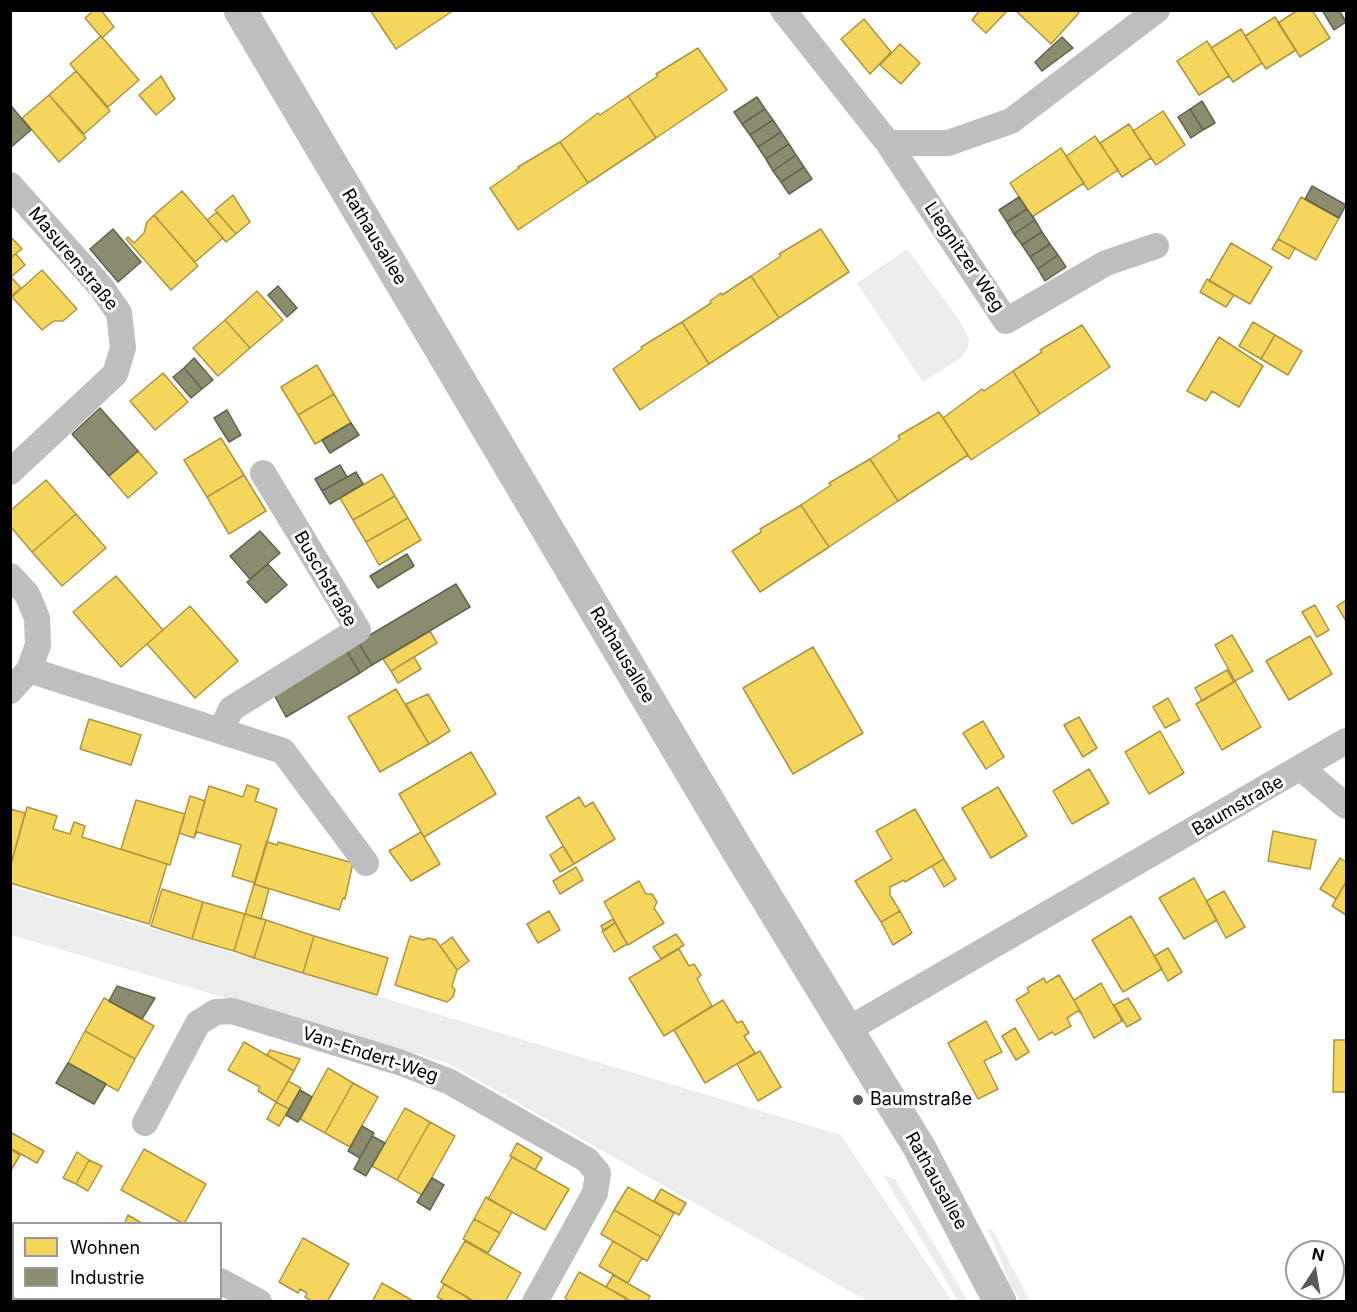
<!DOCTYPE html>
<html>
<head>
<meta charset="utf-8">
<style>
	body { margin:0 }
	#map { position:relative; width:1357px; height:1312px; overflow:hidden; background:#fff; font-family:Inter,sans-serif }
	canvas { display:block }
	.frame { position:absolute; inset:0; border:12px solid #000; pointer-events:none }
	.legend { position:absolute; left:12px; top:1222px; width:210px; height:78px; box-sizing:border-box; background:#fff; border:2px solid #999; margin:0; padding:8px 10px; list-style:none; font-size:18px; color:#000 }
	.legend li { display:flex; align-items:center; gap:12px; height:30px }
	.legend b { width:30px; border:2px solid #999 }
	.north { position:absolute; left:1285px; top:1240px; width:60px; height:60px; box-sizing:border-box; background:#fff; border:2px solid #999; border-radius:50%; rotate:12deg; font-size:16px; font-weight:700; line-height:24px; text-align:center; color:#000 }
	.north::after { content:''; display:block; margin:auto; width:21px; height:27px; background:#595959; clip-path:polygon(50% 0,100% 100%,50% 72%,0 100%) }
</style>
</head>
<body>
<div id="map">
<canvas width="1357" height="1312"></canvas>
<div class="frame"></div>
<ul class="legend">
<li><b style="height:16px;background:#f6d55c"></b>Wohnen</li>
<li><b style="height:16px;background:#8c8c6e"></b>Industrie</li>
</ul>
<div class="north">N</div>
</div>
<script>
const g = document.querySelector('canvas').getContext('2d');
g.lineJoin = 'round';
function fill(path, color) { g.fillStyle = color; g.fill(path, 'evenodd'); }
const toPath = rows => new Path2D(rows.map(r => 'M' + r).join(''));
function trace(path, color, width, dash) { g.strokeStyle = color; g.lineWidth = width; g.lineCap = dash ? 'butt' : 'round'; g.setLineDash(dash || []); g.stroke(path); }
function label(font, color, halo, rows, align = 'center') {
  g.font = font + ' Inter,sans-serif'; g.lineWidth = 6; g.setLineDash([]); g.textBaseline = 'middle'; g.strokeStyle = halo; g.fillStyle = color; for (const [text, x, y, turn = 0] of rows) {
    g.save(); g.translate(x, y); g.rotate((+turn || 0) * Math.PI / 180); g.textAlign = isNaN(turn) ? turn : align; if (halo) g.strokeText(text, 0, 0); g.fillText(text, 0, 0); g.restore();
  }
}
const green = toPath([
	[907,249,960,321,969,339,968,348,962,357,923,382,857,283],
	[10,886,841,1135,952,1301,867,1301,448,1063,11,935],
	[883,1175,895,1179,968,1301,958,1301],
	[988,1228,994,1232,1030,1301,1020,1301,1010,1284]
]);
const homes = toPath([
	[94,10,101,10,114,27,102,38,85,18,94,10],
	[370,10,454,10,396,49,370,10],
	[980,10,1008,10,986,33,972,20,980,10],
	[1015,10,1076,10,1079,13,1051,44,1015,10],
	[1298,10,1312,10,1330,38,1300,57,1278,23,1298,10],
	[1275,17,1296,50,1266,69,1245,36,1275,17],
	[864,19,891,52,870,74,841,39,864,19],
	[1241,29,1262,63,1233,82,1211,48,1241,29],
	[101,36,139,80,108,107,70,64,101,36],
	[1207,41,1229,76,1199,95,1177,61,1207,41],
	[900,44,920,63,901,84,880,65,900,44],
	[698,48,727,90,656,138,628,96,658,76,656,74,698,48],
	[76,71,110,111,84,134,49,95,76,71],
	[161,76,175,99,156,115,139,95,161,76],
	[49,95,86,138,59,162,22,118,49,95],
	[628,96,656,138,588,183,560,142,598,113,600,115,628,96],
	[1163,111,1185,145,1156,165,1133,131,1163,111],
	[1129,124,1151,158,1122,177,1100,143,1129,124],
	[1095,136,1118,170,1088,190,1066,156,1095,136],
	[560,142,588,183,518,230,490,188,519,168,518,167,560,142],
	[1061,148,1084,183,1032,217,1010,183,1061,148],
	[182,191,223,238,195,262,154,215,182,191],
	[233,195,250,222,236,234,215,210,233,195],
	[1301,197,1339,218,1316,260,1278,239,1301,197],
	[217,212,236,234,226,242,207,220,217,212],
	[154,215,198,266,171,290,126,239,128,237,134,243,144,233,147,222,154,215],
	[821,229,849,272,779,318,751,276,781,256,779,254,821,229],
	[10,236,22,249,10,258,10,236],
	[1278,239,1295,248,1289,259,1272,249,1278,239],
	[1231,243,1272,267,1250,304,1209,281,1231,243],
	[16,254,25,265,10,278,10,258,16,254],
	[42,270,77,309,63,321,54,321,42,330,12,297,42,270],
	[751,276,779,318,709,364,682,322,711,303,710,301,721,293,722,295,751,276],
	[11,277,21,288,10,297,10,278,11,277],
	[1207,279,1234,295,1226,307,1200,292,1207,279],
	[257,291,283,320,250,348,225,320,257,291],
	[225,320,250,348,218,376,193,348,225,320],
	[682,322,709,364,640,410,613,369,642,349,641,347,682,322],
	[1253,322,1275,335,1261,359,1239,346,1253,322],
	[1082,325,1110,367,1040,414,1013,371,1042,352,1040,350,1082,325],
	[1275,335,1302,351,1288,375,1261,359,1275,335],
	[1219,337,1263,366,1239,407,1212,391,1206,401,1187,391,1219,337],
	[317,365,334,394,298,415,281,387,317,365],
	[1013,371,1040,414,971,460,943,418,982,389,984,391,1013,371],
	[163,373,188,402,155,430,130,401,163,373],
	[334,394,351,423,315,444,298,415,334,394],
	[939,412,968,455,898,501,870,459,900,439,898,436,939,412],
	[221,438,244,475,207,497,184,460,221,438],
	[138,451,157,473,128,498,109,476,138,451],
	[870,459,898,501,829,547,801,505,831,485,829,483,870,459],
	[382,474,395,496,353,520,340,498,382,474],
	[244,475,266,511,229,534,207,497,244,475],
	[46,480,76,514,32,552,10,526,10,511,46,480],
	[395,496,408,518,366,542,353,520,395,496],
	[801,505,829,547,760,592,732,551,761,532,760,529,801,505],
	[76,514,106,548,62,586,32,552,76,514],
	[408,518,421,540,379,565,366,542,408,518],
	[116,576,163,630,121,667,73,612,116,576],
	[1346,600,1346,621,1337,606,1346,600],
	[1315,605,1329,630,1317,637,1302,612,1315,605],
	[190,606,238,661,195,698,147,644,190,606],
	[430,631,437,643,391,671,383,659,430,631],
	[1232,635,1253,671,1235,681,1215,645,1232,635],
	[1310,636,1332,674,1289,700,1266,661,1310,636],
	[813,647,863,733,793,774,743,688,813,647],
	[414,657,421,669,398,683,391,671,414,657],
	[1227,670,1234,682,1202,701,1195,688,1227,670],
	[1235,681,1261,727,1222,750,1196,704,1235,681],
	[396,689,429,744,380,772,348,717,396,689],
	[428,694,450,731,429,744,406,704,428,694],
	[1168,698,1180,720,1165,728,1153,707,1168,698],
	[1079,717,1097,748,1083,757,1064,725,1079,717],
	[89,719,141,735,131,765,80,749,89,719],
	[983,721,1004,757,986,769,963,733,983,721],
	[1160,731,1184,773,1149,794,1125,752,1160,731],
	[471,752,496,794,424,837,399,794,471,752],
	[1089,769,1109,803,1072,824,1053,791,1089,769],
	[247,785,259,789,255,801,277,809,255,883,232,876,241,845,197,832,194,838,209,786,243,797,247,785],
	[998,787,1027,836,991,858,962,808,998,787],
	[190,796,205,801,194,838,179,833,190,796],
	[579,797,585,807,593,802,615,839,574,864,546,817,579,797],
	[136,800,185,814,170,865,121,849,136,800],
	[27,807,57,816,53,829,70,834,74,822,85,826,82,837,167,864,149,924,10,883,10,868,27,807],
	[10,809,25,813,10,868,10,809],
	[915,809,944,859,905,882,904,880,890,887,890,895,900,911,881,922,855,881,892,859,876,831,915,809],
	[1273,831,1316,840,1310,869,1268,861,1273,831],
	[421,832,440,864,411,881,389,851,421,832],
	[267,840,268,842,277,845,278,842,353,863,345,899,343,898,339,910,254,884,267,840],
	[563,846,574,864,560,872,550,855,563,846],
	[1340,858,1346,862,1346,882,1336,899,1320,889,1340,858],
	[944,859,956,879,944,887,932,866,944,859],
	[576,867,583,880,560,894,553,881,576,867],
	[1194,878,1217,920,1184,939,1159,898,1194,878],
	[639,881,646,894,652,894,657,902,654,908,664,923,628,945,604,902,639,881],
	[1346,882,1346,915,1332,906,1346,882],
	[254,884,269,889,261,919,245,914,254,884],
	[162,889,203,902,192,939,151,926,162,889],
	[1224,891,1245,927,1226,938,1206,901,1224,891],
	[203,902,245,914,234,951,192,939,203,902],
	[549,911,560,930,538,943,527,924,549,911],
	[900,911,912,933,893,945,881,922,900,911],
	[245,914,266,920,254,958,234,951,245,914],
	[1131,916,1162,969,1123,992,1092,940,1131,916],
	[613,919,615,923,604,931,601,926,613,919],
	[266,920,314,936,303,973,254,958,266,920],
	[615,923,627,944,614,952,602,931,615,923],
	[676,934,684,945,661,959,653,947,676,934],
	[314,936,388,958,377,995,303,973,314,936],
	[410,936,423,940,429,938,436,940,457,970,452,986,455,990,453,997,447,1002,395,985,410,936],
	[452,937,469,961,457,970,440,946,452,937],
	[1168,948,1182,972,1168,981,1154,956,1168,948],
	[679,949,689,966,694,964,701,975,697,979,712,1006,664,1036,629,978,679,949],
	[1059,975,1082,1014,1078,1011,1067,1018,1071,1026,1055,1035,1052,1032,1039,1040,1016,1000,1029,992,1027,988,1044,978,1046,983,1059,975],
	[1101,983,1122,1021,1094,1038,1074,1000,1101,983],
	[104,998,154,1026,135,1059,85,1031,104,998],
	[1128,998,1141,1019,1127,1027,1114,1005,1128,998],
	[723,1000,737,1023,742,1021,749,1033,744,1036,755,1053,705,1083,674,1030,723,1000],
	[986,1021,1002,1052,984,1061,998,1089,978,1099,948,1043,986,1021],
	[1015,1028,1029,1052,1016,1060,1002,1036,1015,1028],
	[85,1031,135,1059,118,1091,68,1063,85,1031],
	[1334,1040,1346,1040,1346,1092,1333,1092,1334,1040],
	[244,1042,294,1071,276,1102,258,1091,260,1087,228,1070,244,1042],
	[270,1050,300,1059,294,1071,267,1055,270,1050],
	[760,1051,781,1087,758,1101,737,1064,760,1051],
	[328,1068,353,1083,325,1133,300,1119,328,1068],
	[288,1081,301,1088,289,1109,276,1102,288,1081],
	[353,1083,378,1097,350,1147,325,1133,353,1083],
	[276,1102,289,1109,279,1126,267,1119,276,1102],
	[405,1108,430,1122,397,1180,372,1166,405,1108],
	[430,1122,455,1136,422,1195,397,1180,430,1122],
	[12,1133,44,1151,37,1163,10,1148,12,1133],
	[517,1143,542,1158,535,1170,510,1156,517,1143],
	[10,1149,20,1155,10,1172,10,1149],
	[144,1149,206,1184,184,1224,121,1190,144,1149],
	[77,1152,89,1160,76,1184,63,1178,77,1152],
	[512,1157,569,1189,545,1230,488,1199,512,1157],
	[89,1160,102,1166,88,1191,76,1184,89,1160],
	[628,1187,674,1213,661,1237,614,1210,628,1187],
	[661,1189,686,1203,679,1215,654,1201,661,1189],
	[486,1197,512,1212,500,1233,474,1219,486,1197],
	[614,1210,661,1237,647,1261,601,1234,614,1210],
	[128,1215,143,1224,124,1224,128,1215],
	[474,1219,500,1233,488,1253,463,1239,474,1219],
	[303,1238,349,1264,327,1302,313,1302,305,1297,307,1293,300,1289,298,1293,279,1282,303,1238],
	[465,1241,521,1273,505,1302,475,1302,441,1282,465,1241],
	[613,1241,642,1258,628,1283,599,1266,613,1241],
	[579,1272,626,1298,624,1302,571,1302,565,1298,579,1272],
	[613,1275,650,1296,647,1302,632,1302,606,1287,613,1275],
	[382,1283,415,1302,372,1302,382,1283],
	[444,1284,469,1298,467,1302,446,1302,437,1297,444,1284],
	[70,1298,97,1298,103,1302,68,1302,70,1298]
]);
const industry = toPath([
	[1322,10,1339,10,1346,22,1334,30,1322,10],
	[1062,37,1073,48,1042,71,1035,62,1062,37],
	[757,97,765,109,742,124,734,112,757,97],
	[1202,101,1215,123,1203,130,1190,109,1202,101],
	[12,107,31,130,10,148,10,109,12,107],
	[765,109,773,120,750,135,742,124,765,109],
	[1190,109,1203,130,1191,138,1178,117,1190,109],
	[773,120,781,132,758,147,750,135,773,120],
	[781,132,789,144,766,159,758,147,781,132],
	[789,144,796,155,773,171,766,159,789,144],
	[796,155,804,167,781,182,773,171,796,155],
	[804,167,812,179,789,194,781,182,804,167],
	[1312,186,1346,205,1339,218,1305,199,1312,186],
	[1019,197,1027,209,1007,222,999,210,1019,197],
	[1027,209,1035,220,1014,234,1007,222,1027,209],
	[1035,220,1042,232,1022,245,1014,234,1035,220],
	[113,229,141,262,118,282,90,249,113,229],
	[1042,232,1050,244,1030,257,1022,245,1042,232],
	[1050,244,1058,255,1038,269,1030,257,1050,244],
	[1058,255,1066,267,1045,281,1038,269,1058,255],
	[278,286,297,308,287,317,268,295,278,286],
	[194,358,213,380,202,389,184,368,194,358],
	[184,368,202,389,191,398,173,377,184,368],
	[100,408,138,451,109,476,72,434,100,408],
	[227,410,241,435,229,442,214,418,227,410],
	[351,423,359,435,330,453,322,440,351,423],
	[340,465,347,477,322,491,315,479,340,465],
	[356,472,363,484,330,504,322,491,356,472],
	[260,531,280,553,250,579,230,556,260,531],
	[407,554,414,566,378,588,370,576,407,554],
	[268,564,287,585,266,603,247,582,268,564],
	[456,584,470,607,372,665,358,642,456,584],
	[358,642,372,665,360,673,346,650,358,642],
	[346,650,360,673,286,717,273,693,346,650],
	[117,986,155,998,142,1019,109,1001,117,986],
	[68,1063,106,1084,94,1104,56,1083,68,1063],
	[300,1090,312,1097,298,1122,286,1115,300,1090],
	[362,1126,374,1133,360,1158,348,1151,362,1126],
	[372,1136,385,1143,366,1176,354,1169,372,1136],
	[432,1178,444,1185,430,1210,417,1202,432,1178]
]);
const minor = toPath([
	[783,10,888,143,948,143,1011,121,1157,10],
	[888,143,1006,321,1106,263,1156,246],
	[10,185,101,287,119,313,123,348,115,374,10,472],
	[10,576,27,594,37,618,38,645,29,670,10,691],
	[29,670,283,751,366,863],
	[221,731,231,709,358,630,263,473],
	[1302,769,1346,806],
	[847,1030,1346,741],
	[145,1123,198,1023,216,1012,232,1011,402,1063,450,1082,587,1160,598,1173,595,1193,535,1302],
	[220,1281,259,1302],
	[174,1302,176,1298]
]);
const tertiary = toPath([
	[240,10,735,846,919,1147,1000,1302]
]);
const markers = [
	[858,1100,6,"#595959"]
];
const streetNames = [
	["Rathausallee",374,237,59],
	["Liegnitzer Weg",964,257,56],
	["Masurenstraße",73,259,50],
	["Buschstraße",325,579,60],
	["Rathausallee",622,655,59],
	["Baumstraße",1238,806,-30],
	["Van-Endert-Weg",370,1055,18],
	["Rathausallee",936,1181,61]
];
const poiNames = [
	["Baumstraße",870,1100]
];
fill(green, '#ececec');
fill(homes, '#f6d55c');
trace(homes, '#ac9540', 1.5);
fill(industry, '#8c8c6e');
trace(industry, '#62624d', 1.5);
trace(minor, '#bebebe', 26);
trace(tertiary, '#bebebe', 33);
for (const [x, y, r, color] of markers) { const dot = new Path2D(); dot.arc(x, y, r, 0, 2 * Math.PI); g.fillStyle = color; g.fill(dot); trace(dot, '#fff', 2); }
label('18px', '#000', '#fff', streetNames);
label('18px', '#000', '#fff', poiNames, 'left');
</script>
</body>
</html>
